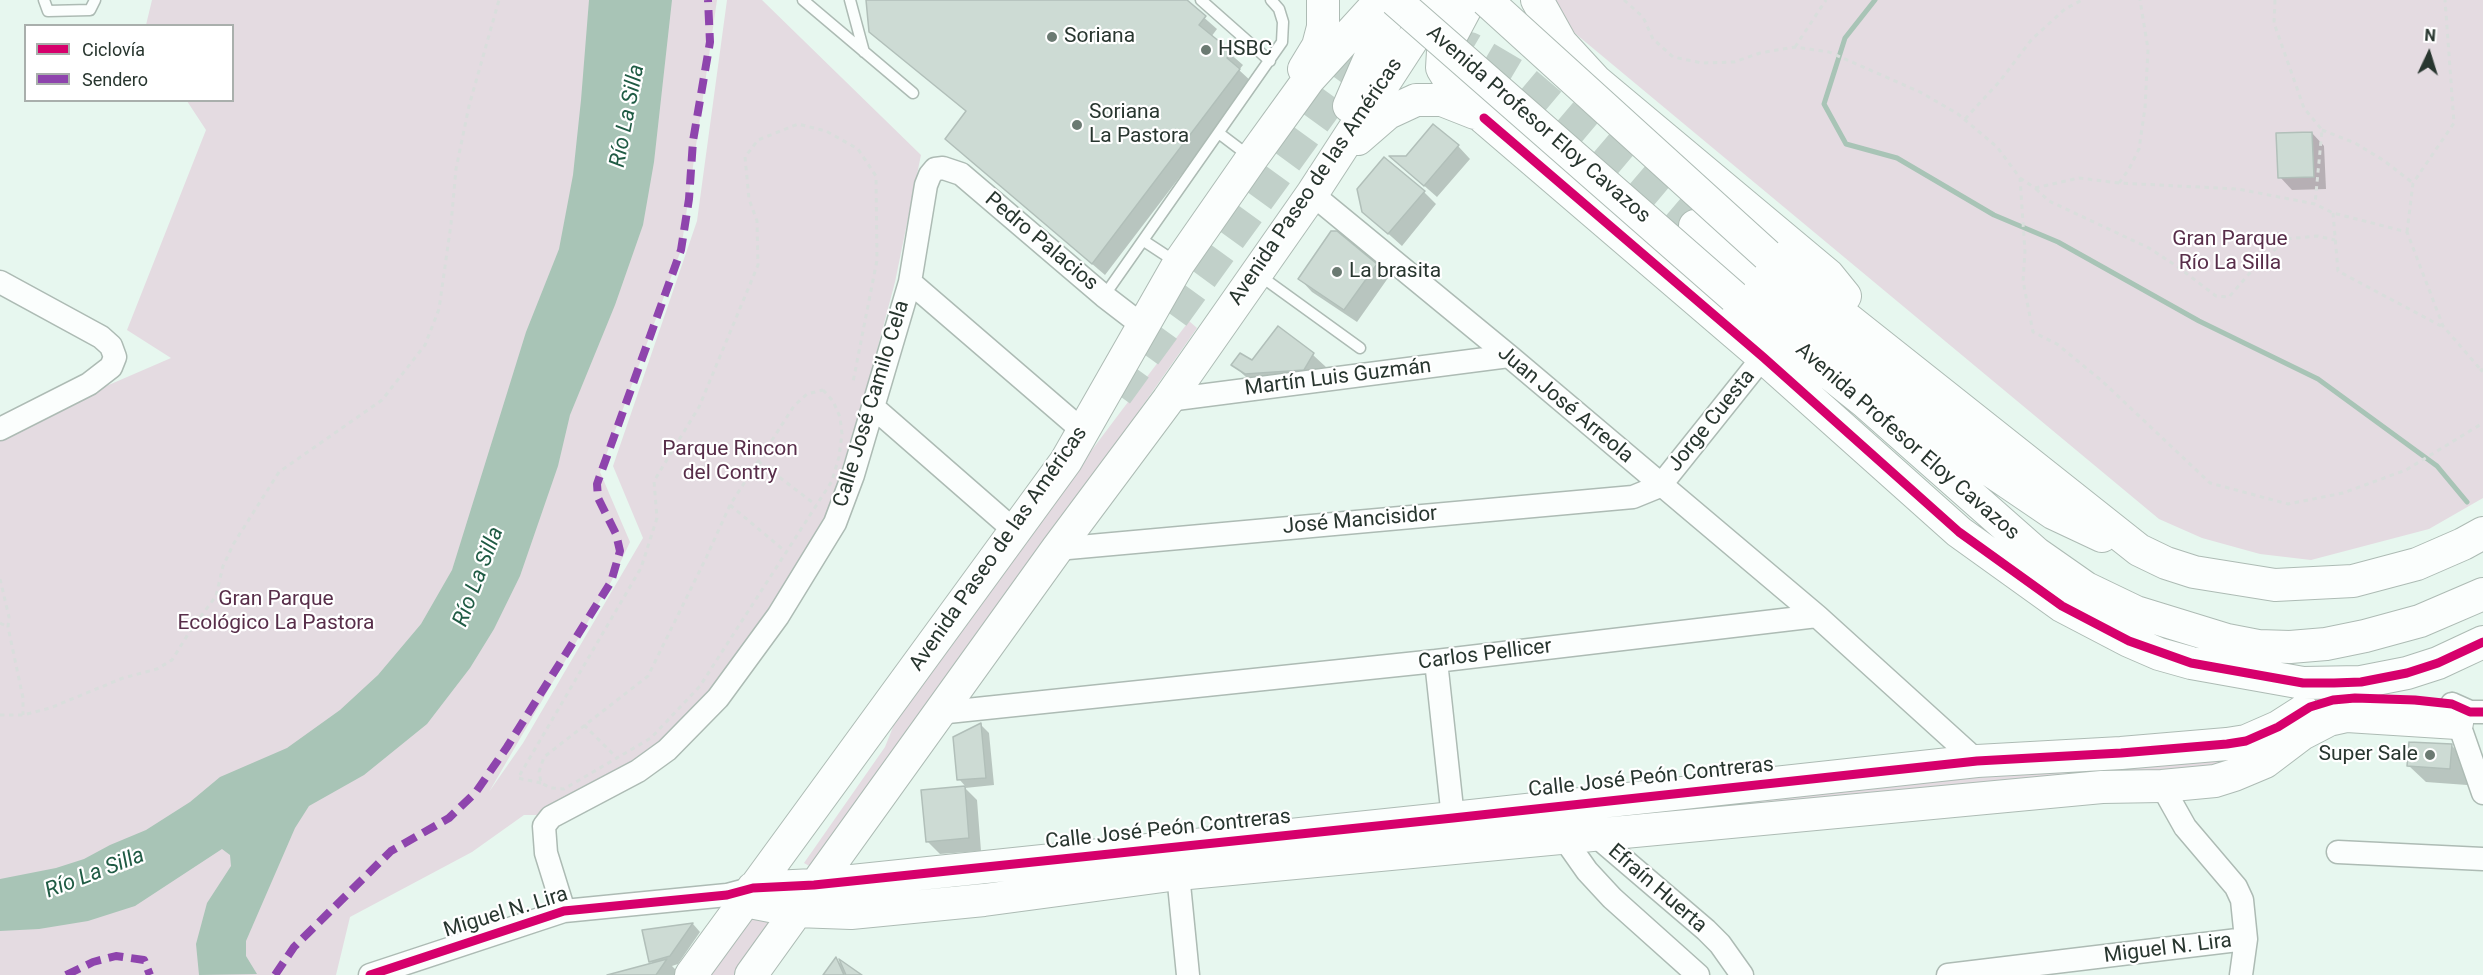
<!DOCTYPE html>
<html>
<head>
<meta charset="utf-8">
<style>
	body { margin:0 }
	#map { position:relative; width:2483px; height:975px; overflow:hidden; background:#e7f7ef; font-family:Roboto,sans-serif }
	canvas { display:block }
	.legend { position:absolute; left:24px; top:24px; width:210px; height:78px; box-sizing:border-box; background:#fff; border:2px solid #a9afac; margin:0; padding:8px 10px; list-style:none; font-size:18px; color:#28362f }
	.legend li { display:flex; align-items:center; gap:12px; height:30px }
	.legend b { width:30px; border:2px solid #a9afac }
	.north { position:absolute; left:2399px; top:24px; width:60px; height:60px; -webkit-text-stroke:4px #fff; paint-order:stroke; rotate:4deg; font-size:16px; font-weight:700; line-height:24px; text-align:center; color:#28362f }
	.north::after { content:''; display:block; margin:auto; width:21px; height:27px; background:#28362f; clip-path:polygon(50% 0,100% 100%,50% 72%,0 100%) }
</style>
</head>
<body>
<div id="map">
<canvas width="2483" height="975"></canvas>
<ul class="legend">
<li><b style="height:8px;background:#d6006c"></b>Ciclovía</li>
<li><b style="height:8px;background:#8e44ad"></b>Sendero</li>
</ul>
<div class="north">N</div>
</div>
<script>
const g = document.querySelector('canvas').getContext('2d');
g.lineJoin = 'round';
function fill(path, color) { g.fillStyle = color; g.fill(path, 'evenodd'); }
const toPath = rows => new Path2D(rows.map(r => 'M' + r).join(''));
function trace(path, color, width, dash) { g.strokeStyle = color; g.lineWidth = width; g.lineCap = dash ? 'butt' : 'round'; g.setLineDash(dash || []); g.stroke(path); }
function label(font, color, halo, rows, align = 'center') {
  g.font = font + ' Roboto,sans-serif'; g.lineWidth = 4.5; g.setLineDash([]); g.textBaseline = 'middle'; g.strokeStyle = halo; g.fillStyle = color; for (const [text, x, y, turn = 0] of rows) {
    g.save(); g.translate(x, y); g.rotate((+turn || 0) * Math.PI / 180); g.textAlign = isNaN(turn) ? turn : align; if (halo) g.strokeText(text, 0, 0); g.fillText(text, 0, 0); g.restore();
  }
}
const green = toPath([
	[152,0,717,0,681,250,600,472,630,542,611,582,489,792,523,743,643,538,613,466,697,221,727,0,762,0,921,155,895,282,867,388,825,523,716,688,655,752,538,815,524,815,472,852,350,917,336,975,0,975,0,432,171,358,127,330,206,130,187,101,232,100,232,26,146,25],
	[1549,0,2483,0,2483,498,2429,529,2311,560,2260,554,2202,538,2159,519,1553,15],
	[1189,321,1197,328,971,651,811,867,804,863,885,747,897,717,997,576],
	[2220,756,2219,766,1589,823,1587,809],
	[756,907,783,913,737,975,707,975]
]);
const water = toPath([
	[589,0,672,0,654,162,643,225,615,305,570,415,558,466,520,576,494,629,470,668,427,724,364,775,309,806,295,828,246,941,246,956,257,974,199,975,196,944,207,903,231,866,230,855,222,849,135,906,88,921,39,929,0,931,0,879,56,868,84,859,110,845,146,830,190,802,220,777,287,748,340,710,378,675,421,624,452,570,526,332,559,249,573,175,581,100]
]);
const shadow = toPath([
	[868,0,1184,0,1217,29,1211,37,1243,65,1239,70,1252,82,1105,275,960,151,967,112,870,31],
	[2312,133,2324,146,2326,189,2292,190,2280,177],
	[1458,146,1470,159,1437,197,1404,168,1407,157],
	[1424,192,1436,204,1402,246,1363,211],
	[1376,265,1388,278,1357,322,1312,292,1300,279],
	[1278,328,1313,355,1326,367,1316,382,1259,385,1246,377,1233,365,1252,362],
	[981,725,989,733,994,785,965,788,977,800,981,851,940,854,927,841,923,791,966,787,959,779],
	[2452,746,2469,762,2467,785,2426,782,2409,766],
	[693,924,700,932,678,964,672,966,679,973,677,975,612,975,654,964,651,961,644,931],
	[836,959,845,968,859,975,825,975]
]);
const stream = toPath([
	[1875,0,1845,38,1824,104,1846,144,1897,158,1994,215,2058,242,2199,321,2318,379,2437,466,2467,502]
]);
const building = toPath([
	[866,0,1187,0,1206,16,1199,25,1231,51,1227,58,1240,69,1092,264,945,139,966,111,869,32,866,0],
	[1433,124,1459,145,1424,186,1389,156,1406,156,1433,124],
	[2312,132,2314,177,2278,178,2276,133,2312,132],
	[1384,157,1425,191,1388,234,1362,212,1357,189,1384,157],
	[1331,231,1337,231,1377,264,1344,310,1298,279,1331,231],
	[1278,326,1314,353,1304,370,1245,374,1231,365,1240,353,1252,360,1278,326],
	[981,723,986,778,957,780,953,737,981,723],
	[2409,742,2452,744,2450,769,2407,766,2409,742],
	[965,786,969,838,926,842,921,790,965,786],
	[693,923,670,956,649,962,642,930,693,923],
	[836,957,844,975,823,975,836,957],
	[667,959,656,975,607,975,667,959],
	[839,959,862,975,846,975,839,959]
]);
const secondaryTunnel = toPath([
	[1441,44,1470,48,1519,77,1695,226],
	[1117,394,1343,83,1371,59]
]);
const path = toPath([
	[1624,0,1643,17,1653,39,1673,57,1702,63,1734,62,1760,53,1795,47,1829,52,1920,92,1958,114,1997,147,2020,178,2025,252,2023,281,2033,332,2057,344,2102,381,2210,483,2288,504,2343,493,2406,470,2483,423],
	[2275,0,2274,23,2304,108,2322,130,2315,204],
	[1795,47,1826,0],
	[1965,119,2000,81,2032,39,2065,9,2082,0],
	[2322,130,2355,143,2383,160,2413,183],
	[2020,178,2035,188,2079,178,2119,183,2238,189,2315,204,2333,213,2407,232,2443,326,2481,370],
	[2119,183,2129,169,2139,149,2145,108,2148,49,2140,0],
	[2036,189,2049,201,2149,248,2178,267,2216,296,2229,297,2255,267,2287,239,2317,236,2335,240],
	[2333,213,2338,271,2441,326],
	[2407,232,2413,183,2454,123,2445,0],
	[2483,369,2481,370,2483,372],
	[823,390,833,401,840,417,842,434,839,457,832,481,700,686,651,738,564,789,551,788,541,783,539,772,544,757,648,676,706,558,730,505,794,406,807,394,823,390],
	[758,461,816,505],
	[730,505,786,552],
	[0,579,9,617,8,627,23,698,23,715],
	[0,623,8,627],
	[0,715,23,715,50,708,123,678,157,669,172,660,190,631,216,596,223,566,234,543,279,472,382,400,425,345,439,309,451,224,456,169,469,106,499,0],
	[584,725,617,758],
	[541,783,518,778,641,568,657,518,654,481,699,407,758,265,757,221,749,199,745,157,758,140,798,124,826,131,858,149,876,176,877,260,853,382]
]);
const lane = toPath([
	[44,0,48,11,90,10,95,0],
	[803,0,913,93],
	[850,0,864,52],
	[1201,0,1270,61],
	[1220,134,1249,156],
	[1144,241,1176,262],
	[1259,275,1360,348],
	[1104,296,1282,42,1283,22,1279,9,1271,0]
]);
const street = toPath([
	[1312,194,1509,356,1817,616,1977,761],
	[0,282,101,337,111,346,115,357,111,367,89,384,0,429],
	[910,282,1083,431],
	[1168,400,1509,356],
	[873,407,1015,531],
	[1057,549,1633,497,1660,486,1763,357],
	[1436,661,1453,818],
	[2452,704,2483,793],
	[2452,704,2470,712,2483,712],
	[938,713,1436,661,1817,616],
	[2162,786,2185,827,2236,887,2242,900,2246,939,2241,975],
	[1556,827,1587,871,1612,898,1698,975],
	[1589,830,1706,930,1720,944,1742,975],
	[2338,852,2483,859],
	[1178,874,1188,975],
	[564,911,546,853,544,826,551,817,638,771,667,750,718,698,778,616,835,523,853,475,910,282,926,185,930,175,935,169,943,168,961,174,1104,296,1143,326],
	[370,975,564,911,727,895,753,888],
	[1948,975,2246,939]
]);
const secondary = toPath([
	[1470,0,1443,51,1442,68,1451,83,1484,118,1763,357,1959,532,2062,606,2129,641,2159,654,2191,663,2303,683,2361,682,2407,673,2438,663,2483,642],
	[1537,0,1561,43,1596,81,1828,275,1845,296],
	[1304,69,1318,46,1323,27,1323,0],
	[1349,106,1395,0],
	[1358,139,1388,113,1416,100,1442,100,1475,113],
	[1695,226,1975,460,2053,513,2102,536],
	[1767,255,2139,550,2166,563,2194,572,2275,585,2353,581,2417,564,2463,544,2483,533],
	[1734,297,1865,402,2036,553,2086,588,2136,612,2227,640,2258,646,2290,647,2326,644,2365,636,2420,621,2483,594],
	[753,888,814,885,1453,818,1977,761,2121,753,2227,744,2246,741,2278,727,2303,711],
	[745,901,796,911,851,913,984,900,1178,874,2102,787,2162,786,2215,781,2234,775,2265,762,2302,734,2329,720,2347,716,2457,723],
	[691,975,1066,461,1179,263,1252,158,1309,79,1381,0],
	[751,975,1057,549,1168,400,1312,194,1438,0]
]);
const secondaryBridge = toPath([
	[1395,0,1734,297],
	[1486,0,1767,255]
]);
const quiet = toPath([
	[66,975,93,962,116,956,144,960,150,975],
	[275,975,294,947,391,851,449,818,476,792,507,747,611,582,620,551,616,534,598,498,597,484,681,250,689,199,693,141,710,42,708,0]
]);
const cycleway = toPath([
	[1484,118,1763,357,1959,532,2062,606,2129,641,2191,663,2303,683,2334,683,2361,682,2407,673,2438,663,2483,642],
	[370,975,564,911,727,895,753,888,814,885,1453,818,1977,761,2121,753,2227,744,2246,741,2278,727,2310,707,2333,700,2355,698,2415,700,2452,704,2470,712,2483,712]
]);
const markers = [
	[1052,37,6,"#6b7a72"],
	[1206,50,6,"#6b7a72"],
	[1077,125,6,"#6b7a72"],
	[1337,272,6,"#6b7a72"],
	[2430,755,6,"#6b7a72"]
];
const poiNames = [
	["Soriana",1064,37],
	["HSBC",1218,50],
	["Soriana",1089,113],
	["La Pastora",1089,137],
	["La brasita",1349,272],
	["Super Sale",2418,755,"right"]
];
const streetNames = [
	["Avenida Profesor Eloy Cavazos",1538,125,41],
	["Avenida Paseo de las Américas",1316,182,-56],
	["Pedro Palacios",1041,242,40],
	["Martín Luis Guzmán",1338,378,-7],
	["Calle José Camilo Cela",872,404,-73],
	["Juan José Arreola",1565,405,40],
	["Jorge Cuesta",1712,421,-51],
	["Avenida Profesor Eloy Cavazos",1907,442,41],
	["José Mancisidor",1360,521,-5],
	["Avenida Paseo de las Américas",999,549,-55],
	["Carlos Pellicer",1485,655,-7],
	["Calle José Peón Contreras",1651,778,-6],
	["Calle José Peón Contreras",1168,830,-6],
	["Efraín Huerta",1657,889,41],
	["Miguel N. Lira",506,913,-17],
	["Miguel N. Lira",2168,949,-7]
];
const parkNames = [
	["Gran Parque",2230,240],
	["Río La Silla",2230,264],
	["Parque Rincon",730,450],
	["del Contry",730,474],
	["Gran Parque",276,600],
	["Ecológico La Pastora",276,624]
];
const waterNames = [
	["Río La Silla",628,116,-79],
	["Río La Silla",479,577,-69],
	["Río La Silla",95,874,-21]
];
fill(green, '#e4dbe1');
fill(water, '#a8c4b6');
fill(shadow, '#0003');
trace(stream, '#a8c4b6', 5);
fill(building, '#cddbd4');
trace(building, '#b1bfb9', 1.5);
trace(secondaryTunnel, '#c1d0c9', 32, [32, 16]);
trace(lane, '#adbbb4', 13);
trace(street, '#adbbb4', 25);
trace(secondary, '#adbbb4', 34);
trace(path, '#d9dedc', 3, [4.5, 4.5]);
trace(lane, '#fbfefd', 10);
trace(street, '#fbfefd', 22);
trace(secondary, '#fbfefd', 32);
trace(secondaryBridge, '#adbbb4', 34, []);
trace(secondaryBridge, '#fbfefd', 32);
trace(quiet, '#8e44ad', 8, [15, 8]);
trace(cycleway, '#d6006c', 9);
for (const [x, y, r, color] of markers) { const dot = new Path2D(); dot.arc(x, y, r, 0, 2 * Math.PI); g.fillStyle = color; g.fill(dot); trace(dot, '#fff', 2); }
label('21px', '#28362f', '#fff', poiNames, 'left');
label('21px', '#28362f', '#fff', streetNames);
label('21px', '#582e4a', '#fff', parkNames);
label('italic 22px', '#1f5b44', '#fff', waterNames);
</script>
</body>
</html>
